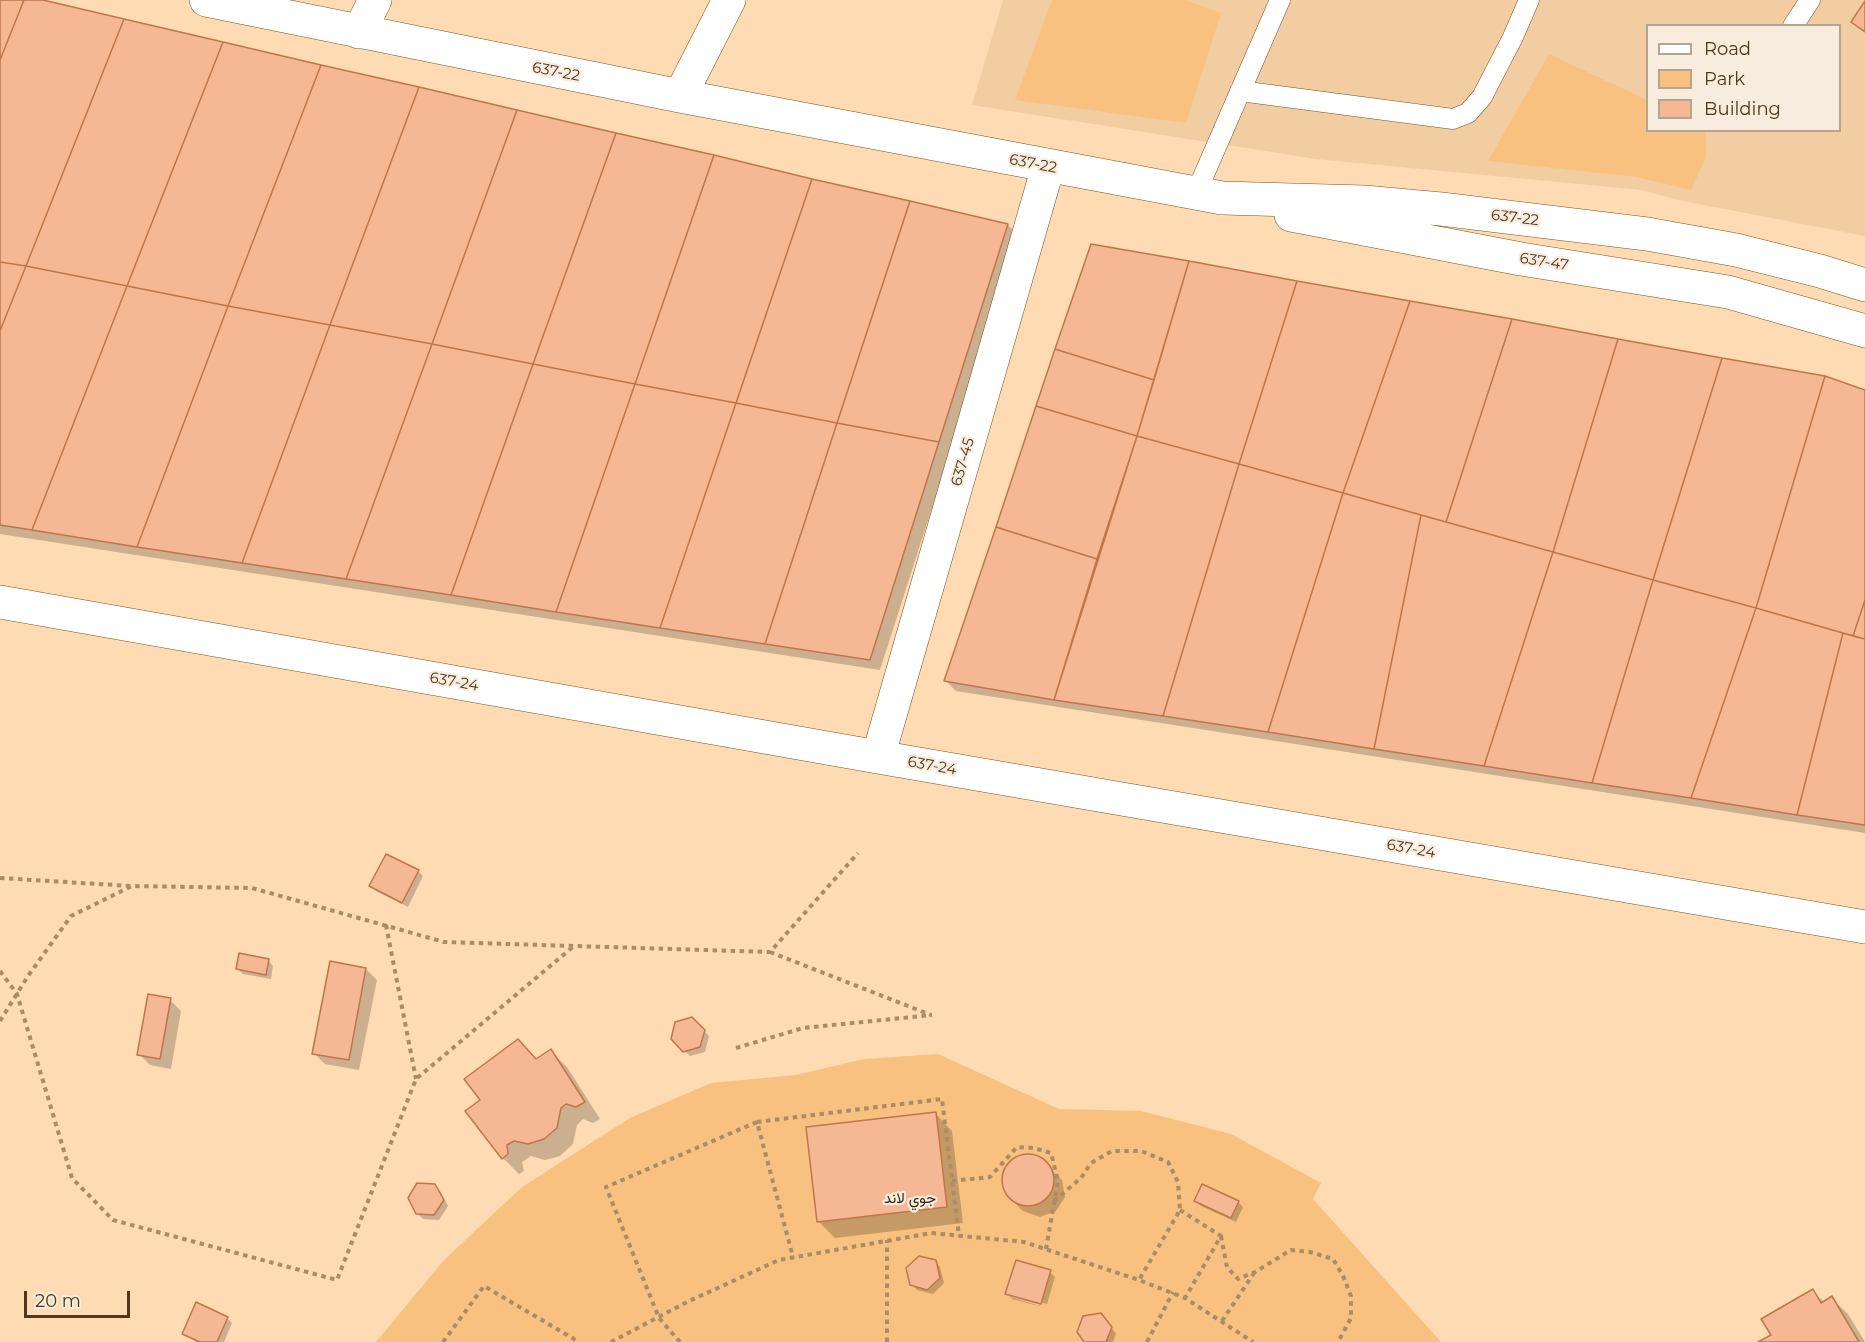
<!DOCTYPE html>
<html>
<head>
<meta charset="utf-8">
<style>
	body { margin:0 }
	#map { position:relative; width:1865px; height:1342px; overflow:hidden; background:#fedbb2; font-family:Montserrat,sans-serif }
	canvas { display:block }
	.legend { position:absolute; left:1646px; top:24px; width:195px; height:108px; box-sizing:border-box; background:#f8ecdf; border:2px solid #b4a490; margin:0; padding:8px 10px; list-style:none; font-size:18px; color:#4f381a }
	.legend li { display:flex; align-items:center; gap:12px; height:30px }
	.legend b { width:30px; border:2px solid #b4a490 }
	.scale { position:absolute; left:24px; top:1291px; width:106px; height:27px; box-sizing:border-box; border:3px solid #4f381a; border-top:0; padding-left:8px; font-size:18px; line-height:21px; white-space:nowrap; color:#4f381a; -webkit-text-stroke:4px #f8ecdf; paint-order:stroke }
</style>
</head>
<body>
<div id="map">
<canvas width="1865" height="1342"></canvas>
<ul class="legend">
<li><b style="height:8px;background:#fff"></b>Road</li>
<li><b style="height:16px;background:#f8c17f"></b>Park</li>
<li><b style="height:16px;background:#f6b794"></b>Building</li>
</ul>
<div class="scale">20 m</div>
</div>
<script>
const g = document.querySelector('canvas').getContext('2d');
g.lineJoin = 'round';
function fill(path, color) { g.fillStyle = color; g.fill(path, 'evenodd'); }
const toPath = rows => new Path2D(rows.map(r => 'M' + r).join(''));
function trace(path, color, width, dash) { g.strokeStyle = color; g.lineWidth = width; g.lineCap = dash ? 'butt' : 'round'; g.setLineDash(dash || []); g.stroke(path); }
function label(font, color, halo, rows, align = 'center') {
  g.font = font + ' Montserrat,Vazirmatn,sans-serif'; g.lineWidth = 4.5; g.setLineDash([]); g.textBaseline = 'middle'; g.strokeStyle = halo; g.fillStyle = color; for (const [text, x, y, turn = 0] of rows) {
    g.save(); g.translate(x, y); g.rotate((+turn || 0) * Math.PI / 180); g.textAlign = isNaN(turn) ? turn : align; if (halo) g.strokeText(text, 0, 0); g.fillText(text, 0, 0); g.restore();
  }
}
const built = toPath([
	[1003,0,1865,0,1865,236,1678,200,1642,190,1316,159,972,105],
	[1648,26,1840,26,1840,130,1648,130]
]);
const green = toPath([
	[1052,0,1185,0,1221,13,1186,123,1015,100],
	[1549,54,1647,100,1648,130,1706,131,1706,157,1691,190,1637,177,1488,161],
	[938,1054,1059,1109,1141,1111,1231,1134,1321,1183,1313,1199,1441,1342,376,1342,444,1260,522,1187,630,1118,711,1083,796,1075,864,1059]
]);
const shadow = toPath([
	[0,0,35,0,1008,225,1019,236,880,670,0,534],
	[1092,246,1865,392,1865,833,956,691,945,680],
	[418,871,423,876,408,907,376,891,371,886],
	[268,960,273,966,271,979,243,974,238,969],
	[366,969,377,980,359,1070,325,1064,314,1053],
	[170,1000,181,1011,171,1069,150,1065,139,1054],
	[692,1019,709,1036,705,1052,690,1056,672,1038],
	[518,1041,537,1060,550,1051,567,1067,600,1119,593,1123,583,1119,577,1125,573,1144,560,1156,545,1160,531,1156,522,1162,524,1171,519,1174,503,1158,482,1100],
	[936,1114,952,1131,963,1223,835,1238,818,1221],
	[1020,1156,1037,1156,1062,1180,1065,1197,1056,1211,1040,1217,1023,1211,1012,1200,1003,1184,1006,1167],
	[435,1186,440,1191,448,1206,439,1220,423,1219,417,1213],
	[1196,1201,1238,1202,1243,1207,1236,1222,1201,1206],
	[935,1262,940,1267,944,1283,933,1294,917,1290,912,1284],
	[1050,1272,1055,1277,1047,1304,1011,1294,1011,1297,1046,1308,1012,1299,1007,1293],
	[1812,1290,1824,1302,1831,1298,1848,1314,1865,1342,1761,1342,1773,1335],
	[227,1318,232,1323,224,1342,196,1342,184,1333],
	[1106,1320,1116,1334,1113,1342,1086,1342]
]);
const building = toPath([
	[0,0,24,0,0,60,0,0],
	[24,0,43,0,124,19,26,266,0,262,0,60,24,0],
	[1865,1,1865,32,1851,22,1865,1],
	[124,19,223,42,127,286,26,266,124,19],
	[223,42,321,65,228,306,127,286,223,42],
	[321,65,419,87,330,325,228,306,321,65],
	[419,87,517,110,432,344,330,325,419,87],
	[517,110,616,133,533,364,432,344,517,110],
	[616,133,714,155,635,384,533,364,616,133],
	[714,155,812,179,736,403,635,384,714,155],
	[812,179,910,201,837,423,736,403,812,179],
	[910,201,1008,224,939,442,837,423,910,201],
	[1091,244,1189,261,1154,380,1055,349,1091,244],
	[1189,261,1297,281,1239,464,1137,436,1189,261],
	[0,262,26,266,0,331,0,262],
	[26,266,127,286,32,530,0,525,0,331,26,266],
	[1297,281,1410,301,1343,493,1239,464,1297,281],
	[127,286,228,306,137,547,32,530,127,286],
	[1410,301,1512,319,1446,522,1343,493,1410,301],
	[228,306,330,325,242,563,137,547,228,306],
	[1512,319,1618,339,1553,552,1446,522,1512,319],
	[330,325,432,344,346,579,242,563,330,325],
	[1618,339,1722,358,1653,580,1553,552,1618,339],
	[432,344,533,364,451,595,346,579,432,344],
	[1055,349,1154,380,1137,436,1036,406,1055,349],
	[1722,358,1825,376,1756,608,1653,580,1722,358],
	[533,364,635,384,556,612,451,595,533,364],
	[1825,376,1865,390,1865,600,1853,636,1756,608,1825,376],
	[635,384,736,403,660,628,556,612,635,384],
	[736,403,837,423,765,644,660,628,736,403],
	[1036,406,1137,436,1097,559,996,527,1036,406],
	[837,423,939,442,870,660,765,644,837,423],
	[1137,436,1239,464,1163,716,1054,700,1137,436],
	[1239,464,1343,493,1268,732,1163,716,1239,464],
	[1343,493,1421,515,1374,749,1268,732,1343,493],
	[1421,515,1553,552,1484,766,1374,749,1421,515],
	[996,527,1097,559,1054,700,944,681,996,527],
	[1553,552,1653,580,1592,783,1484,766,1553,552],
	[1653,580,1756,608,1691,798,1592,783,1653,580],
	[1865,600,1865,639,1853,636,1865,600],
	[1756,608,1843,633,1797,815,1691,798,1756,608],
	[1843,633,1865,639,1865,825,1797,815,1843,633],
	[386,854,419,870,402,903,369,886,386,854],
	[239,953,269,959,266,975,236,969,239,953],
	[330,961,366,968,349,1060,312,1054,330,961],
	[148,994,171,998,160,1059,137,1055,148,994],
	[692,1017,705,1030,700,1047,683,1052,671,1039,675,1022,692,1017],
	[518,1039,536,1059,551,1049,585,1102,576,1107,566,1104,561,1108,557,1128,544,1139,528,1144,514,1141,507,1145,508,1154,502,1159,465,1111,480,1100,464,1079,518,1039],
	[936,1112,947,1207,817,1222,806,1127,936,1112],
	'1002 1180a26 26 0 1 1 52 0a26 26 0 1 1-52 0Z',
	[417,1183,435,1184,444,1200,434,1215,416,1214,408,1198,417,1183],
	[1202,1184,1239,1201,1231,1218,1194,1201,1202,1184],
	[919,1256,936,1260,940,1278,927,1290,910,1285,906,1268,919,1256],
	[1016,1260,1051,1270,1041,1304,1005,1294,1016,1260],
	[1813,1289,1821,1303,1832,1296,1859,1342,1758,1342,1771,1335,1761,1319,1813,1289],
	[196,1302,228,1317,217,1342,200,1342,182,1334,196,1302],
	[1101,1313,1112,1327,1106,1342,1084,1342,1077,1332,1083,1316,1101,1313]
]);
const path = toPath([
	[0,878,131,886],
	[386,925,416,1079],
	[770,952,931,1015],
	[0,971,17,994,72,1178,113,1220,337,1280,416,1079,574,946],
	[0,1021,28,976,71,916,132,886,252,888,444,942,770,952,858,853],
	[736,1048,803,1028,932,1015],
	[757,1122,942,1099,959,1236],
	[952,1181,990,1177,1017,1147,1034,1148,1051,1153,1058,1181,1046,1249],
	[1054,1201,1081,1178,1091,1163,1112,1151,1141,1151,1168,1162,1178,1182,1180,1210,1139,1280],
	[1180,1210,1221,1236,1185,1298],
	[1221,1236,1227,1267,1238,1279,1255,1272,1291,1250,1310,1252,1333,1259,1343,1276,1351,1296,1351,1318,1338,1342],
	[1222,1321,1254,1273],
	[443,1342,484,1286,579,1342],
	[611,1342,687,1302,779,1260,931,1233,1024,1242,1139,1280,1185,1298,1253,1342],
	[680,1342,659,1318,606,1187,757,1122,793,1257],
	[887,1342,887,1240],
	[1147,1342,1173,1292]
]);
const service = toPath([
	[1793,26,1810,0],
	[1240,91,1453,119,1468,113,1482,97,1513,37,1529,0],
	[1196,193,1280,0]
]);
const minor = toPath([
	[206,0,680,96,1222,198,1364,202,1441,209,1647,234,1736,250,1820,271,1865,285],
	[359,32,375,0],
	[680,96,729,0],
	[1291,215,1521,259,1728,292,1865,331],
	[0,602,878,757,1865,927],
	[878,757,1048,167]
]);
const streetNames = [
	["637-22",556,72,11],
	["637-22",1033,164,11],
	["637-22",1515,218,7],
	["637-47",1544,262,9],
	["637-45",963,462,-74],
	["637-24",454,682,10],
	["637-24",932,766,10],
	["637-24",1411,849,10]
];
const parkNames = [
	["جوي لاند",910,1199]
];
fill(built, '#f2cda1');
fill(green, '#f8c17f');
fill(shadow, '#0003');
fill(building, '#f6b794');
trace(building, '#bf764a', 1.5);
trace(service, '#7c531d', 21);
trace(minor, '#7c531d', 34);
trace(path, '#a98c68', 4, [4.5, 4.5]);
trace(service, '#fff', 20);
trace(minor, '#fff', 33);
label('15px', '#4f381a', '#f8ecdf', streetNames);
label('15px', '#352718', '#f8ecdf', parkNames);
</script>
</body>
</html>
